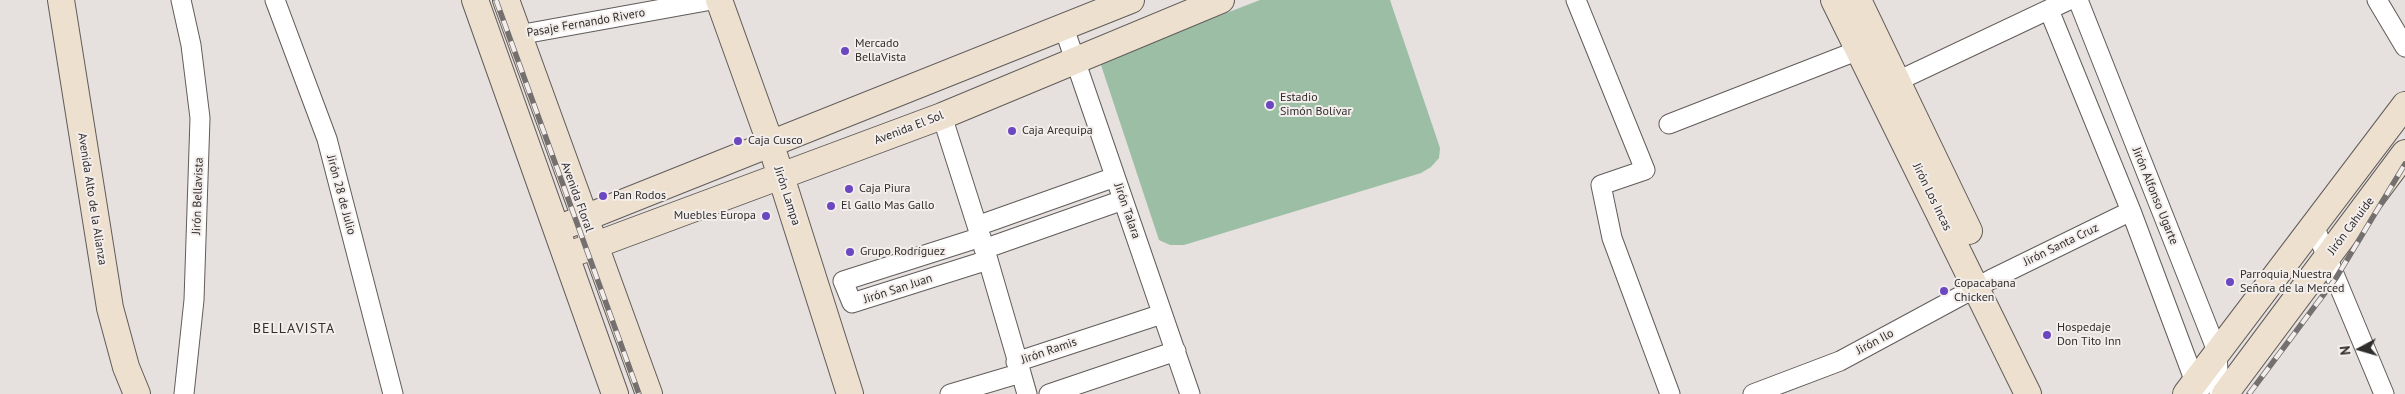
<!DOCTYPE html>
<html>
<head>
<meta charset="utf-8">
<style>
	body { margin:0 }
	#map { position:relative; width:2405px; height:394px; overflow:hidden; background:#e6e0de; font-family:"PT Sans",sans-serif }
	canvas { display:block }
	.north { position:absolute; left:2335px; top:324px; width:50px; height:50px; -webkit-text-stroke:4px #f3eeec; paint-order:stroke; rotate:264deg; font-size:14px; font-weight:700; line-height:20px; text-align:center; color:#302e2d }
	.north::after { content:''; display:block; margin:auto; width:18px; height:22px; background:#302e2d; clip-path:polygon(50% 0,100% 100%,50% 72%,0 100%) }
</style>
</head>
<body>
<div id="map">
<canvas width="2405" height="394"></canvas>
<div class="north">N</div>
</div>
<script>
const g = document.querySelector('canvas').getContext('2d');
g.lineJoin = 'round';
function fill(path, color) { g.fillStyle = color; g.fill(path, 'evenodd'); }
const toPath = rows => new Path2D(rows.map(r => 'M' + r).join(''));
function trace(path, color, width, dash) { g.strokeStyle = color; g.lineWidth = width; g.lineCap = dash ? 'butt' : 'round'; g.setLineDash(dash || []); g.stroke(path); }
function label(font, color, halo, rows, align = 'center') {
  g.font = font + ' "PT Sans",sans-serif'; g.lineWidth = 4; g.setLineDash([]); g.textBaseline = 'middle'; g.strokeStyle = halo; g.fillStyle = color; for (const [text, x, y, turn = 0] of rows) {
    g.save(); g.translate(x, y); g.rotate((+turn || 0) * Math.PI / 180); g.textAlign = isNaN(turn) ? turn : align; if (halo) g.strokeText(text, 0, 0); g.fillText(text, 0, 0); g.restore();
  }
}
const green = toPath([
	[1260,0,1390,0,1440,148,1439,158,1431,167,1421,173,1184,245,1170,245,1159,240,1100,62]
]);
const street = toPath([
	[181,0,191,45,200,118,194,300,184,394],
	[275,0,327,139,393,394],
	[1576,0,1645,170,1601,185,1612,238,1670,394],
	[2078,0,2217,351,2219,394],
	[2377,0,2405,47],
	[2049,10,2131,211,2195,382,2201,388],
	[1064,28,1190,394],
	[518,35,712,0],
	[1887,86,2069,0],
	[942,116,988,260,1021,373,950,394],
	[1669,124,1859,50],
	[977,226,1115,177],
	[2314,226,2384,394],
	[981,237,843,281,852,303,988,260],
	[984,249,1123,200],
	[1016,362,1162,314],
	[1021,373,1027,394],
	[1049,394,1176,351],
	[1753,394,1840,361,1992,279,2131,211]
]);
const secondary = toPath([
	[61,0,110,308,126,367,137,394],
	[475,0,615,394],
	[506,0,649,394],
	[719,0,771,145,850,394],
	[1834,0,2028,394],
	[1858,0,1969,231],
	[557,229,1131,0],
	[566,256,942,116,1221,0],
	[2186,394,2405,105],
	[2225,394,2405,153]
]);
const rail = toPath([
	[496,0,639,394],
	[2249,394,2336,278,2405,164]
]);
const markers = [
	[845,51,5,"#6b47c0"],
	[1270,105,5,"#6b47c0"],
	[1012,131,5,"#6b47c0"],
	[738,141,5,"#6b47c0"],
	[849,189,5,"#6b47c0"],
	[603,196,5,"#6b47c0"],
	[831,206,5,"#6b47c0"],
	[766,216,5,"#6b47c0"],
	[850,252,5,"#6b47c0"],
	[2230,282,5,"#6b47c0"],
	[1944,291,5,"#6b47c0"],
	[2047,335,5,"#6b47c0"]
];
const streetNames = [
	["Pasaje Fernando Rivero",586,23,-10],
	["Avenida El Sol",909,128,-21],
	["Jirón 28 de Julio",341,195,75],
	["Jirón Bellavista",198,196,-88],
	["Jirón Lampa",787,196,72],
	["Jirón Alfonso Ugarte",2155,196,68],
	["Avenida Floral",577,197,70],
	["Jirón Los Incas",1932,197,64],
	["Avenida Alto de la Alianza",92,199,81],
	["Jirón Talara",1127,211,71],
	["Jirón Cahuide",2351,226,-53],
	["Jirón Santa Cruz",2061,245,-26],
	["Jirón San Juan",898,289,-18],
	["Jirón Ilo",1875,342,-28],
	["Jirón Ramis",1049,351,-19]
];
const poiNames = [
	["Mercado",855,44],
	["BellaVista",855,58],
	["Estadio",1280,98],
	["Simón Bolívar",1280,112],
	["Caja Arequipa",1022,131],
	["Caja Cusco",748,141],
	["Caja Piura",859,189],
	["Pan Rodos",613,196],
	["El Gallo Mas Gallo",841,206],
	["Muebles Europa",756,216,"right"],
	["Grupo Rodríguez",860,252],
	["Parroquia Nuestra",2240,275],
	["Señora de la Merced",2240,289],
	["Copacabana",1954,284],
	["Chicken",1954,298],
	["Hospedaje",2057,328],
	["Don Tito Inn",2057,342]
];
const neighbourhoodNames = [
	["BELLAVISTA",294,329]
];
fill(green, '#9cbea4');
trace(street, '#605c5a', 21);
trace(secondary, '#605c5a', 28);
trace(street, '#fff', 19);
trace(secondary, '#eee0ce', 26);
trace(rail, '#74706f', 5.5);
trace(rail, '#f3eeec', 4, [11]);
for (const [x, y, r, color] of markers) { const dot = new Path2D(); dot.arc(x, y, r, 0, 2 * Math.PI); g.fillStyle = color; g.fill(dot); trace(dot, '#f3eeec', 2); }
label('12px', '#302e2d', '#f3eeec', streetNames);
label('12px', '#302e2d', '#f3eeec', poiNames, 'left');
g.letterSpacing = '1px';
label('14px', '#302e2d', '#f3eeec', neighbourhoodNames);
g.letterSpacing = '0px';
</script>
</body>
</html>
